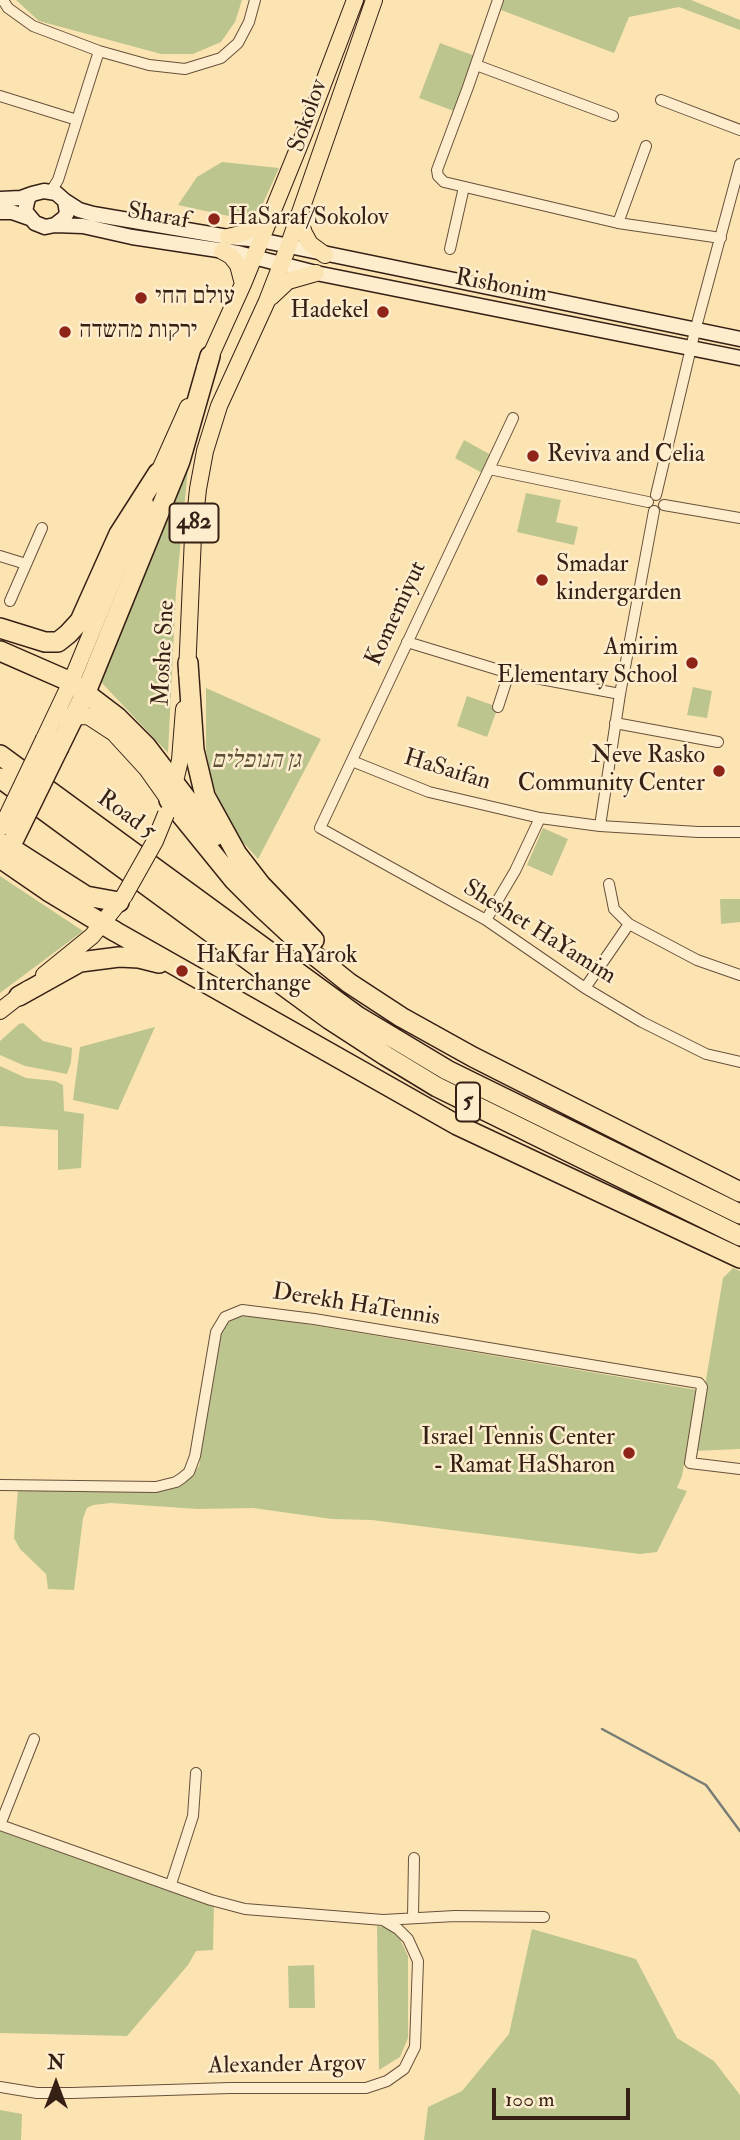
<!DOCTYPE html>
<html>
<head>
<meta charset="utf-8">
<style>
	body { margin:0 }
	#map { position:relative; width:740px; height:2140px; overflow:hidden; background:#fce4b2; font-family:"IM FELL Double Pica",serif }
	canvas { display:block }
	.north { position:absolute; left:21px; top:2049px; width:70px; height:70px; -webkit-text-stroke:5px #fdedcd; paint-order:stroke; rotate:0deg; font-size:19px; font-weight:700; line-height:28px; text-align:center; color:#361f15 }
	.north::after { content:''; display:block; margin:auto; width:24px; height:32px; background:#361f15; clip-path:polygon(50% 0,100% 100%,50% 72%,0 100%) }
	.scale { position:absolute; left:492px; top:2088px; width:138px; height:32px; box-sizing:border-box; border:4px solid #361f15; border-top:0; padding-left:9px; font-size:21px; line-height:24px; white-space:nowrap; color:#361f15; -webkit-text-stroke:5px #fdedcd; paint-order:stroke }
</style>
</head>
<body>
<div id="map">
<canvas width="740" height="2140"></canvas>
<div class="north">N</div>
<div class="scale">100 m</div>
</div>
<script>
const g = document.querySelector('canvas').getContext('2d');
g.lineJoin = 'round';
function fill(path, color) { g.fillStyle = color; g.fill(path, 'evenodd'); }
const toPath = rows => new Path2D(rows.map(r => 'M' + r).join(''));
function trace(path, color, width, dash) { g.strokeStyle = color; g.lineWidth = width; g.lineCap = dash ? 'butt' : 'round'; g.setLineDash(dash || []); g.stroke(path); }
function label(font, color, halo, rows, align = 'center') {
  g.font = font + ' "IM FELL Double Pica","Frank Ruhl Libre",serif'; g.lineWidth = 5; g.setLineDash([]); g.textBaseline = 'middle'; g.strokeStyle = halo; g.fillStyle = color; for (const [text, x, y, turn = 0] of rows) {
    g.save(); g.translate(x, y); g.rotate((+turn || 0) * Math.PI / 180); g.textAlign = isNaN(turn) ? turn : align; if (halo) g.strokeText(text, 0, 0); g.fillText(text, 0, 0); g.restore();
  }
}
const green = toPath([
	[16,0,242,0,235,22,221,42,193,54,161,54,39,21],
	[504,0,691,0,740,20,740,30,679,7,629,17,614,53,501,10],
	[440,43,475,56,454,111,419,98],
	[222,162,279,168,260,210,248,216,233,217,178,205,197,177],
	[464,440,491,455,482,473,455,458],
	[189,458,176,591,168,753,100,681],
	[526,493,561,500,556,522,578,527,574,545,517,532],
	[693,687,712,691,707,718,687,715],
	[206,688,321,739,258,859,241,840,228,819,212,784,206,751],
	[467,696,498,707,487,737,457,726],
	[543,828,568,839,552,876,527,865],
	[0,876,83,931,0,993],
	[720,899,740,899,740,922,721,924],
	[23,1023,43,1041,72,1048,71,1062,67,1074,25,1066,0,1055,0,1041,19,1024],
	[155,1027,118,1110,73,1100,80,1047],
	[0,1066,26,1078,55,1081,63,1085,64,1111,84,1114,81,1168,58,1170,58,1130,0,1126],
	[733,1268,740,1271,740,1449,694,1451,723,1278],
	[247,1314,697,1390,682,1476,677,1488,687,1491,657,1552,640,1554,372,1520,332,1519,253,1508,197,1509,111,1503,93,1505,87,1508,83,1518,74,1590,48,1589,46,1574,20,1549,14,1538,18,1489,164,1490,176,1488,185,1483,199,1466,220,1339,224,1326,238,1315],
	[0,1825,214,1904,213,1950,196,1951,188,1965,127,2036,0,2033],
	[377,1926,385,1927,399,1937,408,1956,408,2038,400,2057,379,2070],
	[532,1929,636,1959,677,2038,714,2061,740,2095,740,2140,424,2140,428,2107,462,2091,509,2034],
	[314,1965,315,2008,289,2008,288,1966],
	[0,2110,22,2114,21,2140,0,2140]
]);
const stream = toPath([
	[602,1729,706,1785,740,1831]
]);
const street = toPath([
	[3,0,8,8,33,26,99,51,149,65,185,69,221,58,238,43,249,22,255,0],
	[498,0,468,87,437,170,438,176,444,182,618,223,721,238],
	[476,65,613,116],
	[0,96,77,120],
	[661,100,740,130],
	[51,191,58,180,99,51],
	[618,223,646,146],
	[450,249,464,187],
	[513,418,320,828,486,920,585,988,642,1022,706,1054,740,1062],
	[489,469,648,502],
	[656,495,695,331,740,164],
	[664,505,740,518],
	[0,556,26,564],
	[10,601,42,528],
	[407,642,509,673,620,694],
	[498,707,509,673],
	[615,723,718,742],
	[352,761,429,792,540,818,600,826,698,832,740,832],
	[600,826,620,694,654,511],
	[609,884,614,909,629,924,697,960,740,975],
	[486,920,515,871,540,818],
	[585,988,629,924],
	[0,1485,156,1487,176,1482,182,1478,189,1472,195,1456,216,1332,225,1317,242,1310,314,1319,699,1383,702,1387,690,1463,740,1469],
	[0,1825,211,1900,245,1909,383,1920,455,1916,544,1917],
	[0,1825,34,1739],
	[171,1884,193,1816,196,1773],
	[413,1917,414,1858],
	[0,2087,37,2093,72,2093,230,2088,366,2088,387,2081,404,2069,415,2047,418,1961,408,1939,398,1929,383,1920]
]);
const secondary = toPath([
	[44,191,56,193,65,201,67,213,64,218,55,225,45,227,35,223,25,211,28,198,32,194,44,191],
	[0,199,21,198,32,194],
	[65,201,79,210,93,214,228,237,260,240,740,339],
	[0,212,12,212,29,218],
	[55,225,83,226,132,237,238,253,316,273,740,358]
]);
const primary = toPath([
	[298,216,304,233,310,244,325,255],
	[228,237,244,233,268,215],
	[222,251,231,256,238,265,243,284],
	[271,297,288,281,316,273],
	[205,368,243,284,304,134,355,0],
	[154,483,188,407],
	[187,673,193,536,198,489,205,451,219,406,267,301,288,247,374,0],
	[66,717,88,716,114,733,147,769,169,800],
	[44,739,71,682,145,503],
	[173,790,180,760,184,709],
	[44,975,92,936,124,896],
	[0,1011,28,989]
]);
const highway = toPath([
	[0,628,45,642,58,642,68,634,80,621,119,534,158,473],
	[0,651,71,682,117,717,146,746,215,836],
	[188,663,194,750,205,796,237,854,261,885,314,940],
	[59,747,86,692,180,461,210,356],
	[0,755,357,1016,447,1070,740,1214],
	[0,778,329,1019,386,1056,437,1087,740,1236],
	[169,800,234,880,262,908,303,946,349,983,401,1017,473,1057,740,1192],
	[0,838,11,848,86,896,119,902],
	[0,858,48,891,116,932,457,1125,740,1258],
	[19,996,80,962,119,957,139,958,159,963]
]);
const primaryBridge = toPath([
	[2,827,44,739],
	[124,896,155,841,166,814]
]);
const highwayBridge = toPath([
	[14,839,59,747]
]);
const markers = [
	[214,219,7,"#8f2418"],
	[141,298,7,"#8f2418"],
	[383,312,7,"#8f2418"],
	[65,332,7,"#8f2418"],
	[533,456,7,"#8f2418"],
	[542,580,7,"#8f2418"],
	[692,663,7,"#8f2418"],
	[719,771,7,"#8f2418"],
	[182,971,7,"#8f2418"],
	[629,1453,7,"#8f2418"]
];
const shields = [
	[194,523,49],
	[468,1102,24]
];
const shieldNames = [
	["482",194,523],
	["5",468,1102]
];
const streetNames = [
	["Sokolov",309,116,-71],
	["Sharaf",158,217,10],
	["Rishonim",501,287,11],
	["Komemiyut",397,614,-65],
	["Moshe Sne",165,653,-87],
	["HaSaifan",447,771,17],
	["Road 5",126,816,36],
	["Sheshet HaYamim",539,933,32],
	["Derekh HaTennis",356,1306,9],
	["Alexander Argov",287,2066,-1]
];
const poiNames = [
	["HaSaraf/Sokolov",228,219],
	["עולם החי",155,298],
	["Hadekel",369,312,"right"],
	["ירקות מהשדה",79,332],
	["Reviva and Celia",547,456],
	["Smadar",556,566],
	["kindergarden",556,594],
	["Amirim",678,649,"right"],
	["Elementary School",678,677,"right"],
	["Neve Rasko",705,757,"right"],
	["Community Center",705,785,"right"],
	["HaKfar HaYarok",196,957],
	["Interchange",196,985],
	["Israel Tennis Center",615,1439,"right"],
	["- Ramat HaSharon",615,1467,"right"]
];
const parkNames = [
	["גן הנופלים",256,762]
];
fill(green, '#bcc58e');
trace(stream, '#777d76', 2.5);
trace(street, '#68503c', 12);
trace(secondary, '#361f15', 17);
trace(primary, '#361f15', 18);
trace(highway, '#361f15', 22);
trace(street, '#fdedcd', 10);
trace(secondary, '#fdedcd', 14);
trace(primary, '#fce4b2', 16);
trace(highway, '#fce4b2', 19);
trace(primaryBridge, '#361f15', 18, []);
trace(highwayBridge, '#361f15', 22, []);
trace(primaryBridge, '#fce4b2', 16);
trace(highwayBridge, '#fce4b2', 19);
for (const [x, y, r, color] of markers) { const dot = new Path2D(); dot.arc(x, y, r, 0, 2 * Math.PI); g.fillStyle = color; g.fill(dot); trace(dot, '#fdedcd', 2.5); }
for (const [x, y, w] of shields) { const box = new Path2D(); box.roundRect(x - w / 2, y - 19.5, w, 39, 5); g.fillStyle = '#fdedcd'; g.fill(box); trace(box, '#361f15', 2); }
label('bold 23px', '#361f15', null, shieldNames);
label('24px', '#361f15', '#fdedcd', streetNames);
label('24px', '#361f15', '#fdedcd', poiNames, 'left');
label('italic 24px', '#5e5139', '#fdedcd', parkNames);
</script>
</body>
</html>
